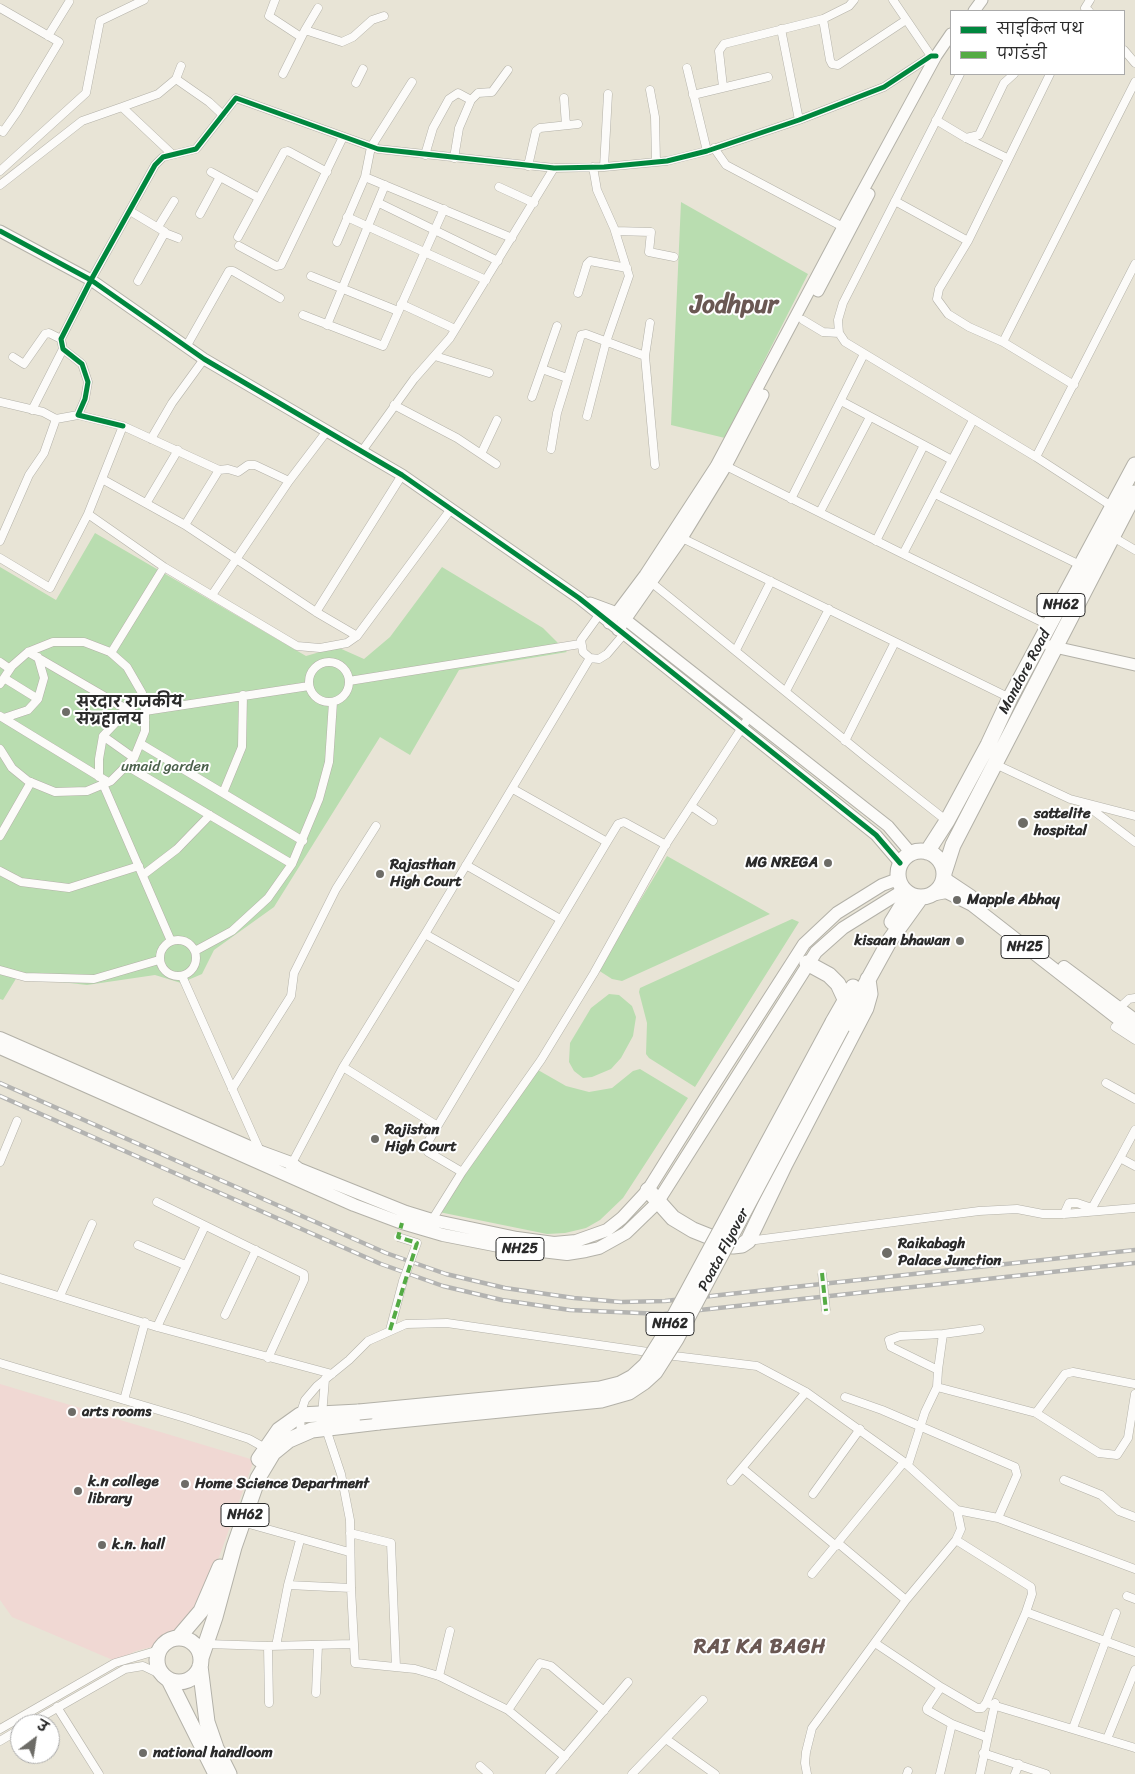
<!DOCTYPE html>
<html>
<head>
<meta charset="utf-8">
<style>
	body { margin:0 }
	#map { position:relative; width:1135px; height:1774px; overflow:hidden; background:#e8e4d6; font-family:Sriracha,"Playpen Sans Deva",sans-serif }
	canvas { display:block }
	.legend { position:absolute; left:950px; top:10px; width:175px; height:65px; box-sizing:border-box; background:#fff; border:1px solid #aaa; margin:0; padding:6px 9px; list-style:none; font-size:15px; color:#2b2b2b }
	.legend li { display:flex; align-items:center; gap:10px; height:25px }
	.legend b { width:25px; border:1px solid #aaa }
	.north { position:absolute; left:10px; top:1714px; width:50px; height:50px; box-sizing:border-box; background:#fff; border:1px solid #aaa; border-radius:50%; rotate:31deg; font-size:14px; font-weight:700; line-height:20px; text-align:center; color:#2b2b2b }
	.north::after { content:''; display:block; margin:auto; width:18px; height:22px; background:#6d6c67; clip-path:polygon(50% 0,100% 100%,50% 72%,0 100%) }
</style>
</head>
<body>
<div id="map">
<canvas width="1135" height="1774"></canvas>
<ul class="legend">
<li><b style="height:6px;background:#00873e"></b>साइकिल पथ</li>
<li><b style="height:6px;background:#54ab44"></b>पगडंडी</li>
</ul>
<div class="north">उ</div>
</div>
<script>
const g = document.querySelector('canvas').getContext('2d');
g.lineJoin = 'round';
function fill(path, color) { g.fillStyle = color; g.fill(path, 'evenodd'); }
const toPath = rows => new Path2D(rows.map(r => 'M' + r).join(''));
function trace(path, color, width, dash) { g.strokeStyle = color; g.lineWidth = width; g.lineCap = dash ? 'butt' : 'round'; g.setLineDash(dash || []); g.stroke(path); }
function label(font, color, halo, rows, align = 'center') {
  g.font = font + ' Sriracha,"Playpen Sans Deva",sans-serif'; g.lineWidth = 4; g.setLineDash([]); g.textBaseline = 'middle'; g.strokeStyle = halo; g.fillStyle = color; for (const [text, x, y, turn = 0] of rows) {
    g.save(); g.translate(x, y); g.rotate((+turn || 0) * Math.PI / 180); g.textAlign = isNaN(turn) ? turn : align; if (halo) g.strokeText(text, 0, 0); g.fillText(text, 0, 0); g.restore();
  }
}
const built = toPath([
	[0,1384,254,1460,204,1599,180,1629,163,1644,136,1651,115,1661,12,1617,0,1600]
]);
const green = toPath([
	[681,202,808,274,725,438,671,425],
	[95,533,306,656,337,647,364,659,390,637,442,567,543,628,567,652,459,670,410,755,380,737,274,907,214,950,202,974,181,983,155,975,87,985,17,977,3,1000,0,999,0,567,56,600],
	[667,856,770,914,622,981,612,979,598,970],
	[792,919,799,922,695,1087,649,1058,646,1054,647,1023,639,992,640,988],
	[609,994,619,995,632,1006,636,1017,633,1036,621,1058,611,1069,592,1077,583,1078,574,1071,569,1062,570,1043,591,1008],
	[640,1069,688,1098,623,1198,600,1220,586,1228,565,1233,547,1234,439,1212,538,1070,566,1086,589,1092,612,1088,633,1071]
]);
const street = toPath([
	[275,0,269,16,301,37],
	[893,0,931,56],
	[0,8,59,42,17,112,3,132,0,130],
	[1089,11,1085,8,1090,0],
	[823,19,830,60,832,64,838,65,906,20],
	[781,29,799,120],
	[305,30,342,42,353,37,372,20,384,16],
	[48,36,69,2],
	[1124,50,1135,63],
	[687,68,707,151],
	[283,74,305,30,318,8],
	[960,74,843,303,838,320,839,333,845,342,1036,457],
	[1050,74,968,241,939,289,937,299,948,314,969,327,1003,342,1074,385],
	[176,79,209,102,223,115],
	[412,82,371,147,365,177,512,238],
	[356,83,363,69],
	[723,87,719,51,724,44,823,19,849,6,854,0],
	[650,90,655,117,656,162],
	[693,95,768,77],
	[564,98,566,125],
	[122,107,158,94,176,79,181,66],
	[936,120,966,138,1007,158],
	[966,138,979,135,1004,83,1014,74],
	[714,148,726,165,843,227],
	[425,155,433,128,449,99,458,93,471,100],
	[454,158,459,128,471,100,478,93,492,92,508,70],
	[528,166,536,131,540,128,578,124],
	[604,167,608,94],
	[0,171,86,93,100,21,144,0],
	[211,172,259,198],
	[0,185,82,121,122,107,172,154],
	[499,187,534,203],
	[895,201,968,241],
	[379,203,498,261],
	[130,211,165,232,138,281],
	[200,214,220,177],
	[347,217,486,280],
	[158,227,174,201],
	[615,231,651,232,649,252,674,257],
	[165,233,178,238],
	[238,237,284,152,288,151,327,172],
	[337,242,365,177],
	[239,246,276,266,281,265,343,137],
	[311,276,398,311],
	[578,293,587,264,590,261,627,268],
	[401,304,455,329],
	[303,315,383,346,444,209],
	[803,320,823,332,839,333],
	[327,325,385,185],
	[1003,342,1135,82],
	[186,347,229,271,233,271,280,298],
	[435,356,489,373],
	[645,356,655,465],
	[13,357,24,364,45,334,49,333,61,339],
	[542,369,567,378],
	[532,397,557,326],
	[841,401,952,460],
	[0,402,43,412,56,419],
	[394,405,457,438,496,464],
	[32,410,63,349],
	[587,416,606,342,629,276,614,228,597,190,593,167],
	[973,420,903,554,1050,626],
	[123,426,78,415,85,399,88,382,82,364,63,349,61,339,91,280,155,165,163,157,196,149,236,98,378,149,554,168,604,167,667,161,707,151,799,120,884,87,931,56,936,56],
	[151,439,172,403,204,359],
	[551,449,557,413,581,335,586,334,645,356,650,323],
	[362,451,414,379,450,338,554,168],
	[481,454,497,420],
	[726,466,903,554],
	[102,479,185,525,316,612,357,636],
	[935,494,1082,566],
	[791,499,864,354],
	[147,502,178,450],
	[1113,507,1036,457,1135,264],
	[820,512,870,417],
	[88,514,123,426,219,470,228,469,238,472,248,465,255,465,289,481],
	[185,525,219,470],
	[1113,537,1135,550],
	[682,538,1010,698],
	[0,541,29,475,44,453,56,419,78,415],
	[876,541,924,445],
	[0,558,50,588,88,514,164,567,297,646,320,648,347,643,357,636,451,509],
	[652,583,867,758,947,821],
	[212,595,289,481,327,431],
	[316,612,402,475],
	[599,615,581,640,583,652,590,658,599,659,607,654,624,634],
	[736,650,771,581],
	[28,652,145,720],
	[111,653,164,567],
	[0,662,10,669],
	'309 682a20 20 0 1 1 40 0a20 20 0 1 1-40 0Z',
	[4,678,38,699],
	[349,681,580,644],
	[0,684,12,666,28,652,53,642,84,642,110,652,127,667,142,693,145,708,145,731,134,758,111,781,87,791,55,792,28,781,12,768,0,749],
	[786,691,829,609],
	[145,711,309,686],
	[0,716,108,782],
	[4,718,28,710,38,699,44,678,38,657],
	[103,736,134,758],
	[845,741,895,642],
	[141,744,303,841],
	[995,764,1070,799,1135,816],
	[127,766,292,864],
	[99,777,99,759,103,736,121,717,132,712],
	[103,784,171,941],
	[513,789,607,842],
	[223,793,242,747,243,695],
	[1086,805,1135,842],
	[691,806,713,821],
	[0,836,31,782],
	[466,865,560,919],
	[0,871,21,882,69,888,139,866],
	[143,875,177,849,210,815],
	[425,934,519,987],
	'160 958a18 18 0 1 1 36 0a18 18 0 1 1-36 0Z',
	[195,951,232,931,268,898,292,864,319,799,329,762,333,702],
	[0,970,25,977,94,979,159,960],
	[182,976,260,1151],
	[1117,1010,1129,999,1135,998],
	[1115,1027,1135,1040],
	[343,1067,436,1125],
	[1106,1083,1135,1099],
	[232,1089,291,996,294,973,336,889,376,826],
	[1120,1158,1135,1130],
	[0,1162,17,1121],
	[290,1167,343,1067,425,934,590,658],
	[462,1172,428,1152,425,1147,607,842,618,824,624,822,666,845],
	[157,1202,304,1274,304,1280,268,1358],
	[1064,1214,1069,1203,1077,1203,1092,1208,1120,1158,1135,1166],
	[432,1220,462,1172,541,1060,594,973,666,844,749,717],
	[748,1241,979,1211,1017,1209,1043,1214,1064,1214,1135,1208],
	[138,1245,185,1265],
	[0,1278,157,1327,332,1374],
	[60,1296,92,1224],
	[225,1315,256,1250],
	[157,1327,205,1226],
	[390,1330,403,1281],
	[666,1355,757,1366,806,1392,904,1462,957,1510,961,1529,956,1540,906,1600,812,1728,806,1752,805,1763,807,1774],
	[0,1363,185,1418,249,1439,267,1449],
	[938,1370,943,1334],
	[937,1387,1036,1413,1099,1453,1117,1455,1128,1438,1135,1394],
	[845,1397,882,1410,1015,1467,1017,1475,998,1518],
	[124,1400,145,1322],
	[1036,1413,1065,1374,1073,1372,1135,1384],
	[322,1415,325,1379],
	[325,1426,341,1474,350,1520,351,1588,355,1663,415,1669,439,1676,508,1710,565,1757],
	[301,1434,300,1415,305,1400,317,1386,349,1360,368,1341,406,1324,447,1323,655,1353],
	[908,1465,925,1412,937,1387,938,1370,891,1347,889,1340,900,1336,943,1334,980,1329],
	[742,1468,836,1546],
	[1064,1480,1101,1495,1119,1511,1135,1517],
	[731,1481,806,1392],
	[813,1494,860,1429],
	[957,1510,998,1518,1135,1569],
	[242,1522,349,1552],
	[350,1533,391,1543,396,1667],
	[838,1543,906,1600],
	[812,1574,904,1462],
	[288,1585,351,1588],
	[1127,1596,1135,1599],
	[1026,1612,1135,1652],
	[875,1643,941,1687,977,1708,982,1708,986,1703,1026,1612,1032,1594,1031,1587,956,1540],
	[207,1644,268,1646,353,1644],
	[268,1646,269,1703],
	[276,1646,288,1585,300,1540],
	[439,1676,450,1631],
	[941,1687,927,1708,927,1710,952,1724,986,1737],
	[316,1693,318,1645],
	[986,1703,1135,1748],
	[57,1707,99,1774],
	[508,1710,540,1663,551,1666,604,1711],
	[29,1724,125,1669,143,1666,164,1676],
	[1073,1728,1116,1613],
	[0,1729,115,1663,159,1650],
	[666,1739,715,1774],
	[1107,1739,1135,1670],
	[0,1741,20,1729],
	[983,1753,1046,1774],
	[480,1766,489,1774],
	[550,1774,628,1682],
	[632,1774,703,1700],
	[907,1774,908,1771],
	[940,1774,952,1724],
	[980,1774,995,1703],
	[1015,1774,1019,1764]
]);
const secondary = toPath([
	[974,11,982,0],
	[0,231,91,280,204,359,402,475,579,598,876,835,900,863],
	[818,291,869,194],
	[590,603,617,613,626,620,888,826,911,853],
	[609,623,645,575,716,466,843,227,936,56,951,34],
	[618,630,682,538,726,466,763,395],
	[1050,646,1135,665]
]);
const primary = toPath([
	[944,878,971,896],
	[931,895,946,892,972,905,1135,1032],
	[1064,967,1135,1020],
	[0,1038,261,1152,291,1163,299,1169,406,1212,432,1220,517,1238,554,1243,576,1241,607,1230,622,1218,648,1190,706,1097,804,944,837,913,882,885,898,879],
	[0,1048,354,1205,402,1223,443,1235,499,1246,567,1254,586,1251,599,1248,626,1233,657,1203,816,952,843,928,904,890]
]);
const highway = toPath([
	'898 874a23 23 0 1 1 46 0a23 23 0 1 1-46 0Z',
	[927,852,947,821,988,745,1010,698,1135,465],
	[944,873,953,845,1135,493],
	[892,922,909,894],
	[807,963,829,975,838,984,845,999],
	[833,1022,853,987],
	[842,1027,890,940,921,897],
	[648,1190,673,1218,693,1230,733,1246,742,1245,748,1241,785,1164,866,1008,870,994,868,979],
	[259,1459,279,1430,300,1415,359,1412],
	[178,1638,201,1611,220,1567],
	'157 1660a22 22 0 1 1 44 0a22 22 0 1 1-44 0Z',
	[201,1658,215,1617,234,1547,258,1478,273,1453,289,1440,312,1430,379,1422],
	[200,1666,207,1722,216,1748,229,1774],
	[169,1680,216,1774]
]);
const rail = toPath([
	[0,1083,386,1253,446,1274,505,1288,574,1298,621,1302,665,1301,1135,1250],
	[0,1096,381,1264,443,1286,502,1300,570,1310,663,1314,1135,1263]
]);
const streetBridge = toPath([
	[398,1237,417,1243,403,1281],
	[822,1273,826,1311]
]);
const highwayBridge = toPath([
	[359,1412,600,1389,620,1384,633,1377,646,1365,661,1341,833,1022],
	[379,1422,601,1400,629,1392,644,1382,655,1372,676,1339,842,1027]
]);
const quiet = toPath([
	[822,1273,826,1311],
	[390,1330,417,1243,398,1237,402,1223]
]);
const cycleway = toPath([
	[0,231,91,280,204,359,402,475,579,598,876,835,900,863],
	[123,426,78,415,85,399,88,382,82,364,63,349,61,339,91,280,155,165,163,157,196,149,236,98,378,149,554,168,604,167,667,161,707,151,799,120,884,87,931,56,936,56]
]);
const markers = [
	[66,712,5,"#6d6c67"],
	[1023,823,6,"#6d6c67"],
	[828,863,5,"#6d6c67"],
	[380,874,5,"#6d6c67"],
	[957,900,5,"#6d6c67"],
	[960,941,5,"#6d6c67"],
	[375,1139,5,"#6d6c67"],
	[887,1253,6,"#6d6c67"],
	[72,1412,5,"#6d6c67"],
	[185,1484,5,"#6d6c67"],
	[78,1491,5,"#6d6c67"],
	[102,1545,5,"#6d6c67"],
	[143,1753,5,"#6d6c67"]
];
const shields = [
	[1061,605,48],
	[1025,947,48],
	[520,1249,48],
	[670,1324,48],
	[245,1515,48]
];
const shieldNames = [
	["NH62",1061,605],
	["NH25",1025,947],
	["NH25",520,1249],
	["NH62",670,1324],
	["NH62",245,1515]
];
const streetNames = [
	["Mandore Road",1025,672,-62],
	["Poata Flyover",724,1250,-62]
];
const poiNames = [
	["सरदार राजकीय",76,703],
	["संग्रहालय",76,720],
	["sattelite",1034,814],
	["hospital",1034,831],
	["MG NREGA",818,863,"right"],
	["Rajasthan",390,865],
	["High Court",390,882],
	["Mapple Abhay",967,900],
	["kisaan bhawan",950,941,"right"],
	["Rajistan",385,1130],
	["High Court",385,1147],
	["Raikabagh",898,1244],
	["Palace Junction",898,1261],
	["arts rooms",82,1412],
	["k.n college",88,1482],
	["library",88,1499],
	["Home Science Department",195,1484],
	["k.n. hall",112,1545],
	["national handloom",153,1753]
];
const parkNames = [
	["umaid garden",165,767]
];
const districtNames = [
	["RAI KA BAGH",760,1648]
];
const townNames = [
	["Jodhpur",734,306]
];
fill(built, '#f0d8d3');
fill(green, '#b9ddb0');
trace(street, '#b3b1a8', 9);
trace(secondary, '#b3b1a8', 13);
trace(primary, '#b3b1a8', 14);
trace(highway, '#b3b1a8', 17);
trace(street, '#fcfbf9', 8);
trace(secondary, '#fcfbf9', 11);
trace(primary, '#fcfbf9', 12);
trace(highway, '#fcfbf9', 15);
trace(rail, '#b3b3b1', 4.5);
trace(rail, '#fff', 2.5, [8]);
trace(streetBridge, '#b3b1a8', 9, []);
trace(highwayBridge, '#b3b1a8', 17, []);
trace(streetBridge, '#fcfbf9', 8);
trace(highwayBridge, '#fcfbf9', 15);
trace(quiet, '#54ab44', 4, [8, 4]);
trace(cycleway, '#00873e', 5);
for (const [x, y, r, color] of markers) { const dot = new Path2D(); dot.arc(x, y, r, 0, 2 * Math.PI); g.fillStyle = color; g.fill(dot); trace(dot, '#fff', 2); }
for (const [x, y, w] of shields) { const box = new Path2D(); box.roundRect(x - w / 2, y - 11.5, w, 23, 4); g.fillStyle = '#fff'; g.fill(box); trace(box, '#2b2b2b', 1); }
label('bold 14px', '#2b2b2b', null, shieldNames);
label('15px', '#2b2b2b', '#fff', streetNames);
label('bold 15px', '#2b2b2b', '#fff', poiNames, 'left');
label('15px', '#4a5f4a', '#fff', parkNames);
g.letterSpacing = '1px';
label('bold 20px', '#6a5853', '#fff', districtNames);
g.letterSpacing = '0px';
label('bold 25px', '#6a5853', '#fff', townNames);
</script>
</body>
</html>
